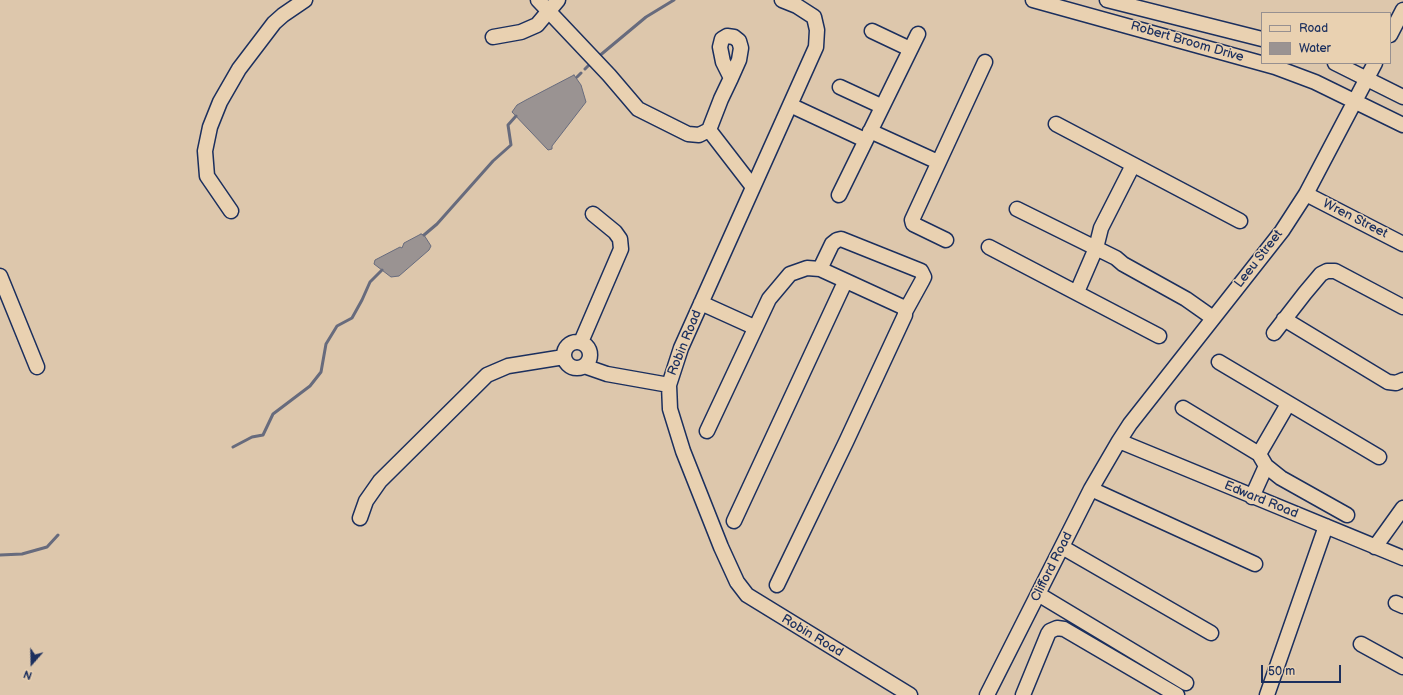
<!DOCTYPE html>
<html>
<head>
<meta charset="utf-8">
<style>
	body { margin:0 }
	#map { position:relative; width:1403px; height:695px; overflow:hidden; background:#ddc7ac; font-family:"Balsamiq Sans",sans-serif }
	canvas { display:block }
	.legend { position:absolute; left:1261px; top:12px; width:130px; height:52px; box-sizing:border-box; background:#e9d1b1; border:1px solid #979090; margin:0; padding:5px 7px; list-style:none; font-size:12px; color:#1b2f5e }
	.legend li { display:flex; align-items:center; gap:8px; height:20px }
	.legend b { width:20px; border:1px solid #979090 }
	.north { position:absolute; left:12px; top:643px; width:40px; height:40px; -webkit-text-stroke:3px #e9d1b1; paint-order:stroke; rotate:200deg; font-size:11px; font-weight:700; line-height:16px; text-align:center; color:#1b2f5e }
	.north::after { content:''; display:block; margin:auto; width:14px; height:18px; background:#1b2f5e; clip-path:polygon(50% 0,100% 100%,50% 72%,0 100%) }
	.scale { position:absolute; left:1261px; top:665px; width:80px; height:18px; box-sizing:border-box; border:2px solid #1b2f5e; border-top:0; padding-left:5px; font-size:12px; line-height:14px; white-space:nowrap; color:#1b2f5e; -webkit-text-stroke:3px #e9d1b1; paint-order:stroke }
</style>
</head>
<body>
<div id="map">
<canvas width="1403" height="695"></canvas>
<ul class="legend">
<li><b style="height:5px;background:#e9d1b1"></b>Road</li>
<li><b style="height:11px;background:#9a9392"></b>Water</li>
</ul>
<div class="north">N</div>
<div class="scale">50 m</div>
</div>
<script>
const g = document.querySelector('canvas').getContext('2d');
g.lineJoin = 'round';
function fill(path, color) { g.fillStyle = color; g.fill(path, 'evenodd'); }
const toPath = rows => new Path2D(rows.map(r => 'M' + r).join(''));
function trace(path, color, width, dash) { g.strokeStyle = color; g.lineWidth = width; g.lineCap = dash ? 'butt' : 'round'; g.setLineDash(dash || []); g.stroke(path); }
function label(font, color, halo, rows, align = 'center') {
  g.font = font + ' "Balsamiq Sans",sans-serif'; g.lineWidth = 3; g.setLineDash([]); g.textBaseline = 'middle'; g.strokeStyle = halo; g.fillStyle = color; for (const [text, x, y, turn = 0] of rows) {
    g.save(); g.translate(x, y); g.rotate((+turn || 0) * Math.PI / 180); g.textAlign = isNaN(turn) ? turn : align; if (halo) g.strokeText(text, 0, 0); g.fillText(text, 0, 0); g.restore();
  }
}
const water = toPath([
	[574,75,581,85,586,102,552,146,552,149,548,150,512,112,517,105,526,100,574,75],
	[421,234,424,235,431,246,429,250,399,276,391,277,374,264,375,260,400,247,402,248,404,243,421,234]
]);
const stream = toPath([
	[598,57,646,17,674,0],
	[585,69,592,62],
	[577,77,581,73],
	[424,235,437,224,493,161,511,145,508,125,516,116],
	[233,447,252,437,263,435,273,414,310,386,321,372,326,344,337,326,352,318,362,300,370,282,382,270],
	[0,555,22,554,47,547,58,535]
]);
const minor = toPath([
	[538,0,609,75,638,109,688,134,699,135,709,130,721,99,731,78,739,60,741,48,739,41,734,37,727,36,722,39,720,47,723,62,731,78],
	[782,0,797,6,814,17,817,30,816,47,681,348,669,385,670,409,683,451,721,547,737,582,747,595,910,695],
	[1033,0,1275,67,1315,82,1403,125],
	[1107,0,1262,39],
	[872,31,910,49],
	[1390,35,1403,10],
	[493,37,521,32,537,25,558,0],
	[1335,63,1403,97],
	[840,87,881,106],
	[790,105,865,140],
	[1056,124,1240,221],
	[709,130,753,187],
	[870,131,938,162],
	[1306,194,1403,244],
	[839,195,918,34],
	[1017,209,1116,258,1123,264,1186,299,1213,318],
	[231,211,207,176,205,151,210,127,220,102,239,69,274,23,283,15,305,0],
	[946,240,913,224,912,220,985,62],
	[989,247,1159,336],
	[820,269,832,244,837,240,841,239,921,271,924,277,922,281,906,310],
	[0,276,37,367],
	[1077,292,1096,248,1101,228,1133,165],
	[701,303,754,327],
	[1284,319,1388,382,1396,383,1403,380],
	[1274,333,1305,293,1321,274,1327,271,1335,271,1403,307],
	[581,342,621,249,620,239,615,232,593,214],
	'564 355a13 13 0 1 1 26 0a13 13 0 1 1-26 0Z',
	[1219,362,1379,457],
	[584,366,607,374,669,385],
	[1183,408,1259,454,1266,466,1281,478,1347,515],
	[707,431,769,299,790,274,807,268,820,269,905,308,905,315,846,442,777,585],
	[1119,441,1403,558],
	[1259,454,1288,404],
	[1091,489,1255,564],
	[1252,497,1266,466],
	[360,518,366,501,380,481,487,375,508,366,564,357],
	[734,521,845,282],
	[1062,547,1211,633],
	[1375,547,1403,508],
	[1038,594,1186,683],
	[1396,603,1403,606],
	[1361,644,1403,667],
	[987,695,1091,489,1119,441,1130,424,1282,231,1306,194,1375,63],
	[1023,695,1048,634,1050,631,1057,628,1064,629,1177,695],
	[1267,695,1326,526]
]);
const streetNames = [
	["Robert Broom Drive",1187,42,16],
	["Wren Street",1355,219,27],
	["Leeu Street",1259,259,-52],
	["Robin Road",685,343,-68],
	["Edward Road",1261,500,22],
	["Clifford Road",1052,567,-63],
	["Robin Road",812,636,31]
];
fill(water, '#9a9392');
trace(water, '#676b7d', 1);
trace(stream, '#676b7d', 3);
trace(minor, '#1b2f5e', 17);
trace(minor, '#e9d1b1', 14);
label('13px', '#1b2f5e', '#e9d1b1', streetNames);
</script>
</body>
</html>
